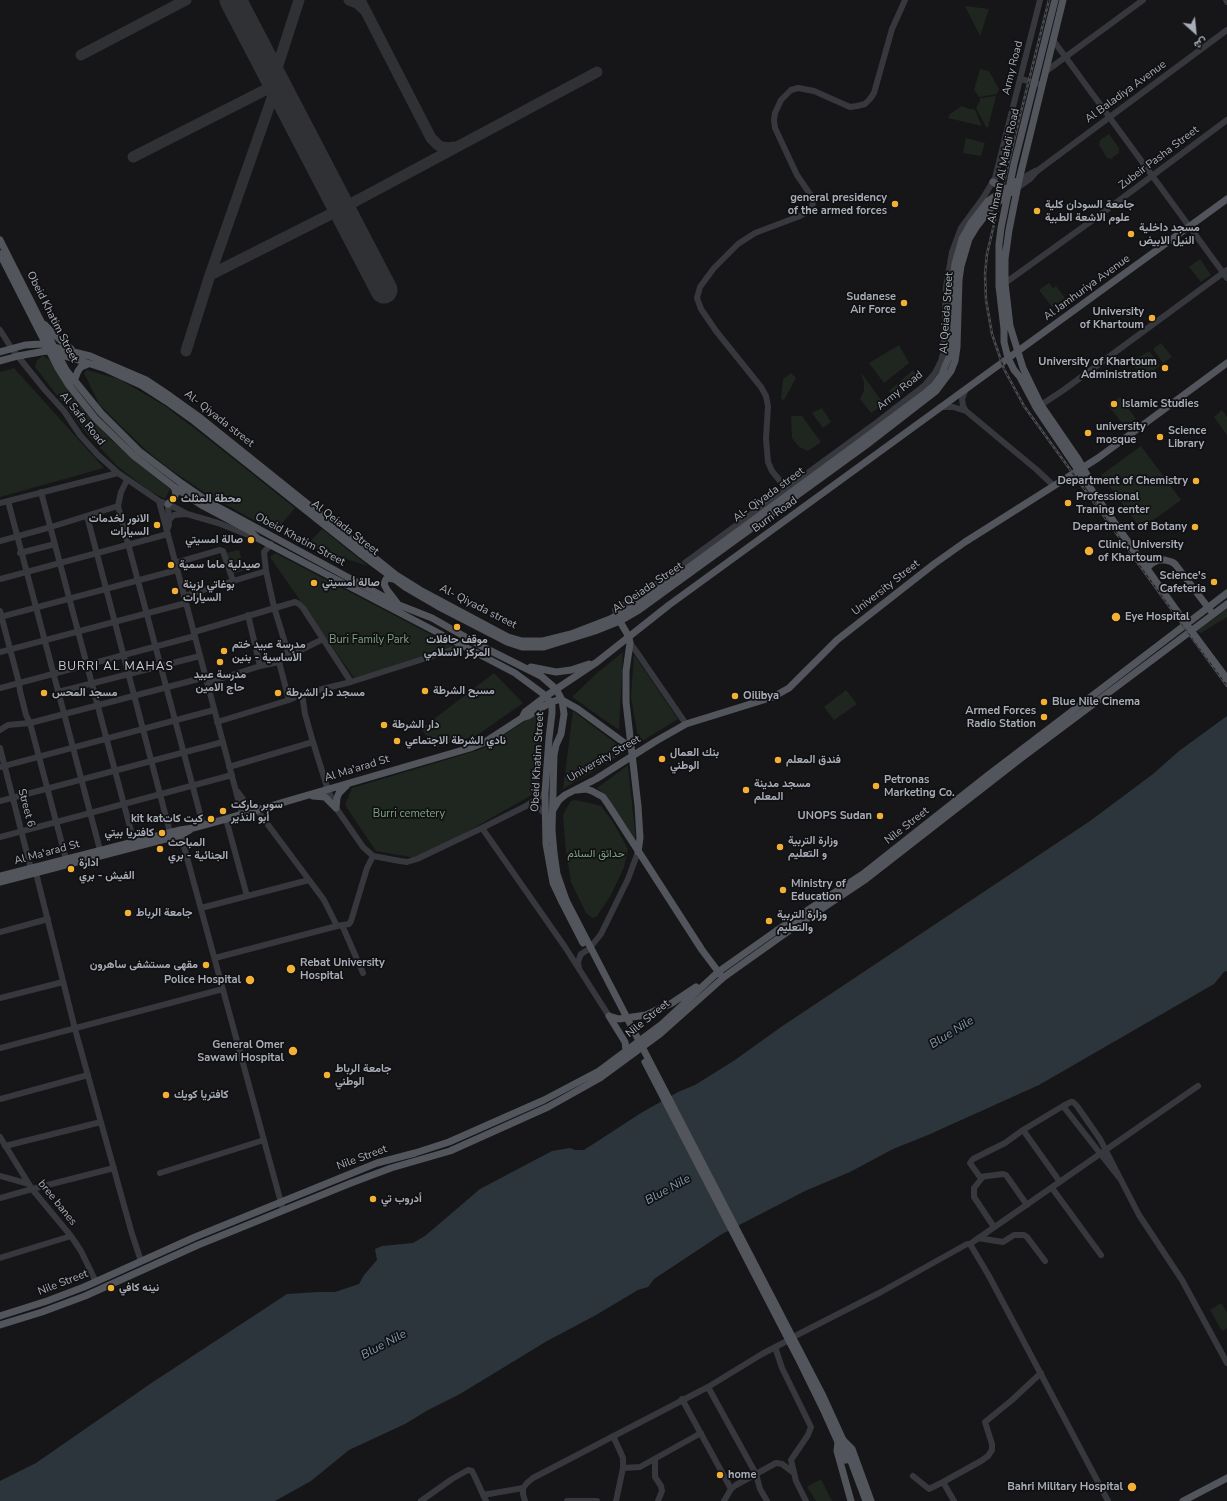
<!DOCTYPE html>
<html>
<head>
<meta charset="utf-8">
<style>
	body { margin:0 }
	#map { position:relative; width:1227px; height:1501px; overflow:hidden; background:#161618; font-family:"Nunito Sans",Vazirmatn,sans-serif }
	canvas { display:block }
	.north { position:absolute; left:1175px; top:12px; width:40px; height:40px; -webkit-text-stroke:3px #111113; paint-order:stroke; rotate:153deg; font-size:11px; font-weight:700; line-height:16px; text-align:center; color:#a8adb8 }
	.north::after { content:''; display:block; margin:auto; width:14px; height:18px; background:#a8adb8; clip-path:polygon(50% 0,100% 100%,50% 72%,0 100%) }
</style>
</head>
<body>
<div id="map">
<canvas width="1227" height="1501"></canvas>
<div class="north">ش</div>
</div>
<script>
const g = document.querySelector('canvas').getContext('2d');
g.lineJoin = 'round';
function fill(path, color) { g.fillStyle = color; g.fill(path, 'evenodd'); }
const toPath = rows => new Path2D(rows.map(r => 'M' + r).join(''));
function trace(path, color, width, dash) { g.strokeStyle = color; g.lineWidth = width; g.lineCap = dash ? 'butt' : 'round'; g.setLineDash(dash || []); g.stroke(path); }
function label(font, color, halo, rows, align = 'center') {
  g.font = font + ' "Nunito Sans",Vazirmatn,sans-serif'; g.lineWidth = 3.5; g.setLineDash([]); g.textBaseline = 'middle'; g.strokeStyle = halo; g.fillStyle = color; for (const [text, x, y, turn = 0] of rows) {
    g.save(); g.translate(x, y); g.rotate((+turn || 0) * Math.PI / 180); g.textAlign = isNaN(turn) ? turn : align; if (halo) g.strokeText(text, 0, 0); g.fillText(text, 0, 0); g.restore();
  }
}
const green = toPath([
	[965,6,989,9,980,36],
	[980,69,989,71,999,89,997,94,979,97,974,90],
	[996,96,988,127,986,127,976,108,980,101,980,98],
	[962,106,969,109,973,109,975,110,982,126,948,118,950,114],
	[1109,134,1119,148,1119,153,1111,159,1107,158,1099,145,1100,140],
	[966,138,985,143,981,156,963,153],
	[1200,259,1211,275,1201,282,1189,267],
	[1049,283,1053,288,1056,286,1065,298,1052,307,1039,290],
	[1161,343,1172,357,1163,363,1153,349],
	[899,345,909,363,884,383,869,363],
	[1149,351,1160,366,1148,374,1145,370,1139,373,1131,362],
	[43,356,53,362,74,397,109,438,140,465,170,489,165,499,148,490,117,466,87,434,35,367,37,360],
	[14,368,104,468,0,497,0,372],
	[87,370,119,379,165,406,216,445,295,508,275,532,207,494,171,470,147,451,124,429,99,404,84,373],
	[913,370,919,380,895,399,889,391],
	[791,373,796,378,784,400,781,399,783,379],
	[861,374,862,374,884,404,871,413,860,399,864,391,864,382],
	[1120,397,1136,419,1125,427,1108,405],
	[822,408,831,422,823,428,812,413],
	[1222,410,1227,417,1227,435,1214,417],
	[791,416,802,416,821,442,808,451,799,447,792,438],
	[1141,446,1181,500,1141,529,1101,475],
	[322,529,368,566,306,546],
	[239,550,245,570,233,574,226,553],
	[275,553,457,648,382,671,354,678,270,557],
	[1227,609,1227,617,1201,633,1197,631],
	[623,652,619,730,572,697,597,673],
	[634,655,678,719,639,743,631,697],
	[494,673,523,703,476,736,436,747,421,729],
	[846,690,857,704,834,720,824,707],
	[573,711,622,748,622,754,563,789],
	[538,713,543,716,539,791,447,843,416,858,376,851,345,805,352,788,482,749],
	[628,765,636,841,609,799,597,788],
	[575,800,590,803,601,806,613,822,628,849,624,867,611,895,597,916,592,918,586,913,571,882,566,851,563,816,566,809,571,801],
	[1221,1303,1227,1312,1227,1328,1222,1331,1210,1310],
	[821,1479,832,1501,816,1501,807,1487]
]);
const water = toPath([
	[1227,716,1227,971,1224,972,1214,984,1039,1085,928,1135,893,1149,850,1172,805,1191,722,1234,654,1279,648,1287,638,1290,596,1315,547,1341,460,1394,428,1410,405,1424,349,1450,311,1481,275,1501,0,1501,0,1481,36,1463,150,1384,287,1294,318,1292,335,1292,359,1284,364,1275,377,1260,375,1249,382,1246,413,1243,425,1236,480,1189,552,1151,570,1148,575,1150,584,1150,641,1113,678,1092,695,1085,735,1060,781,1027,1090,821,1153,774,1179,751]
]);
const taxiway = toPath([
	[349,0,357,3,365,10],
	[360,0,431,138,438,145,442,147,448,148,454,147],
	[81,55,186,0],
	[133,157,277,84],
	[210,275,341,209,597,72],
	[186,351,210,275,277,84,277,68,299,0]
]);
const runway = toPath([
	[233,0,384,290]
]);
const minor = toPath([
	[1226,0,1227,2],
	[1053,40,1227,278],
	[1045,72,1143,0],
	[1021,79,1042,85],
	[1019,180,1035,171],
	[1017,188,1030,179,1037,171,1227,30],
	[1005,283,1097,217,1227,120],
	[0,330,12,349,45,390,64,411,80,435,98,455,118,473,159,501,172,506,187,514,218,523,256,538],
	[966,389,962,399,963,406,966,411,1037,470,1054,486],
	[1041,405,1065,389,1227,270],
	[940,407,953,407,966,411],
	[127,480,121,492,118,506,203,825],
	[41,492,135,846],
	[789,492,772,471,768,462,766,439,768,406,766,396,761,387,716,331,701,309,697,298,700,287,714,268,738,244,755,233,800,216,807,212,812,207,813,202,812,197,797,175,775,128,774,120,775,113,781,100,791,90,798,88,814,91,850,107,857,106,865,104,870,99,874,93,892,29,905,0],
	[8,501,100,850],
	[159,501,242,814],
	[0,503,118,473],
	[87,516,171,836],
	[168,521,174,515,186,514],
	[167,530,169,525,168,504],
	[0,541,51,527,118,506],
	[271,544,264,552,266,571,274,607,289,656],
	[20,553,55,544],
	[175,563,220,550,223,551,233,581],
	[0,579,168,534],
	[184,596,266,571],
	[0,611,19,683,20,691,26,715,30,723,66,859],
	[248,615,260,666],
	[617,616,615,610,652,587,872,426,925,385,935,373,941,361,944,350,946,287,952,252,961,228,983,198,995,178,1040,0],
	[0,617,177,570],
	[194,632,295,602,299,604,303,608,351,682],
	[630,643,636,651,686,724],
	[0,652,186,603],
	[279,662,289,700],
	[207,683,260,666,279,662,289,656,323,639],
	[0,688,195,636],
	[58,692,200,656],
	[302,694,305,714,313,742,328,790,336,808,363,847,373,856,400,861,407,862,417,859,482,828,526,806,545,793],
	[217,722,289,700,302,694,351,682,464,646],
	[0,730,8,725,30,723,206,677],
	[0,748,32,873],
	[0,767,214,710],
	[229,767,313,742],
	[237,791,252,811],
	[0,801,223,742],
	[527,805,533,804,538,807,546,815],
	[257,810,324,900,337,926,349,924,351,921,367,868,373,856],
	[226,819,247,896],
	[482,828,565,947,609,1016],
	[180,832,283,1210],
	[0,837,232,775],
	[35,869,75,1029,132,1234,141,1261],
	[201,908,309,880],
	[342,925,363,973],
	[0,932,48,919],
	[215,958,337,926],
	[579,969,578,962,581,954,589,949,601,934,628,879,638,852],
	[0,998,63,982],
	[0,1048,223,989],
	[0,1099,88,1075],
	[1071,1102,1073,1102,1077,1106,1100,1139,1121,1180,1063,1106,1071,1102],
	[1023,1130,1060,1182],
	[0,1137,32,1189,71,1236,81,1251,96,1282],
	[5,1146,101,1122],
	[160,1173,264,1140],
	[0,1176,29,1184],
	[982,1178,974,1188,974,1197,994,1227],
	[1121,1180,1139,1215,1182,1280,1227,1363],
	[1052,1188,1101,1255],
	[0,1198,32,1189,114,1168],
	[1027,1205,1006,1175,1003,1174,980,1177,970,1163,973,1159,1005,1143,1023,1130,1063,1106],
	[978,1238,1003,1242,1014,1235,1024,1235,1027,1237,1045,1261],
	[970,1244,1198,1086],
	[0,1258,71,1236],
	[797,1335,881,1292,967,1244,970,1244,989,1276,1108,1501],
	[775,1347,782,1368,811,1427,808,1435,791,1460,796,1481,806,1501],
	[708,1387,756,1474,760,1489,767,1501],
	[682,1399,731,1489],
	[613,1436,620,1451,623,1458,623,1468],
	[655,1459,655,1477,661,1486,662,1491,658,1501],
	[913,1476,929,1489,943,1482,954,1501],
	[943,1482,981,1461,988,1456,992,1450,992,1444,985,1422,1012,1400,1041,1373],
	[483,1495,523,1488],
	[421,1501,452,1479,468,1470,472,1471,474,1475,486,1501],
	[525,1501,523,1494,523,1488,527,1483,533,1478,708,1387,762,1354,785,1342],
	[567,1501,597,1501],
	[616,1501,623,1468,640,1467,701,1433],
	[724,1501,731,1489,736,1485,776,1463,782,1464,794,1473]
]);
const major = toPath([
	[1055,0,1014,164,1001,228,999,244,999,286,1004,329,1004,342,1008,358,1014,370,1020,377,1037,409,1095,495,1184,621],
	[1063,0,1019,180,1009,230,1005,259,1005,283,1010,326,1023,368,1041,405,1078,459,1091,482],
	[993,182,1004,189],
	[0,240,57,353,66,370,101,413,139,451,181,483,207,501,399,605,432,618,483,647,541,676,556,689,562,700,564,714,561,734,556,745,554,755,552,830,554,853,557,874,566,900],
	[0,254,58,368,68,384,95,418,134,456,174,487,203,506,250,531,257,538,515,673,546,696,552,705,552,713,549,738,545,793,546,844,553,883,562,902],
	[45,325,56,336,71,349],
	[0,352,25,345,41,344,90,356,146,380,170,396,198,416,396,575,420,590,508,637,522,641,543,641,571,634,610,619,643,601,861,441,925,393,934,385,941,376,949,357,951,347,953,280,955,264,962,239,971,223,988,201,1019,180],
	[0,361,18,356,46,351,75,359,106,369,141,385,166,401,194,421,362,555,405,587,441,608,507,642,522,647,544,647,595,631,620,621,639,610,865,446,936,391,951,371,955,361,957,347,959,280,961,266,969,239,977,226,991,208,1008,194,1017,188],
	[74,381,78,371,81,367,88,364],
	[168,504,174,498,176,493,174,487],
	[1147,568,1152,563,1158,560,1165,560,1172,562,1175,564,1210,610],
	[393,579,389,578,386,579,384,584,387,590,397,603],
	[618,618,629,637,630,643,626,671,626,702,638,806,640,838,638,852],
	[531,667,556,672,571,670,589,664],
	[522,718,525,712,546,696,597,662,669,605,1227,199],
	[577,790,586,789,592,791,603,797,608,804,702,950,720,974],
	[313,796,325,797,336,808],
	[336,808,337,798,339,793,347,785],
	[553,810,559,800,565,795,596,779,656,741,686,724,773,697,789,688,837,640,934,564,965,542,1098,458,1227,363],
	[0,876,180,830,193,828,226,819,470,748,485,742,522,718,528,716,551,702,558,700,562,700,578,709,630,747],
	[0,882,181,835,190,830],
	[609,1016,619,1019,646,1015,672,1003,696,987],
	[609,1016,625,1042,626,1050],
	[0,1316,47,1301,84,1287,195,1237,377,1163,415,1153,449,1142,544,1100,599,1071,662,1024,718,972,776,931,863,874,987,776,1227,593],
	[0,1325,42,1312,85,1296,198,1245,351,1183,391,1168,450,1151,548,1107,600,1078,660,1034,724,977,793,928,866,879,1020,759,1227,604],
	[843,1440,852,1449,871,1501],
	[838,1443,837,1451,851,1501],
	[1183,1501,1227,1478]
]);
const rail = toPath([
	[1049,0,1015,136,987,254,985,274,986,300,992,334,1004,369,1024,406,1227,686]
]);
const majorBridge = toPath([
	[1184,621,1227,679],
	[566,900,822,1394,843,1440,866,1501],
	[562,902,583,943],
	[645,1062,800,1362,825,1413,846,1460]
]);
const markers = [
	[895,204,4,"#f2b134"],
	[1037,211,4,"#f2b134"],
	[1131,234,4,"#f2b134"],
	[904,303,4,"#f2b134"],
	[1152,318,4,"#f2b134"],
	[1165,368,4,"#f2b134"],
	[1114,404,4,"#f2b134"],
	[1088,433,4,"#f2b134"],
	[1160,437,4,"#f2b134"],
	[1196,481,4,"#f2b134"],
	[173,499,4,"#f2b134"],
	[1068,503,4,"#f2b134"],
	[157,525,4,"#f2b134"],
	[1195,527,4,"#f2b134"],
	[251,540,4,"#f2b134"],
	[1089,551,5,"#f2b134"],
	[171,565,4,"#f2b134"],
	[1214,582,4,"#f2b134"],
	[314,583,4,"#f2b134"],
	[175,591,4,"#f2b134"],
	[1116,617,5,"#f2b134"],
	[457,627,4,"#f2b134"],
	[224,651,4,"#f2b134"],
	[220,662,4,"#f2b134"],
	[425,691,4,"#f2b134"],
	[44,693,4,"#f2b134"],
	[278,693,4,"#f2b134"],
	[735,696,4,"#f2b134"],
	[1044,702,4,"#f2b134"],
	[1044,717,4,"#f2b134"],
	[384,725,4,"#f2b134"],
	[397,741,4,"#f2b134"],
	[662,759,4,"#f2b134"],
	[778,760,4,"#f2b134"],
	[876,786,4,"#f2b134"],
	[746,790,4,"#f2b134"],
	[223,811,4,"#f2b134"],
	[880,816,4,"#f2b134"],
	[211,819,4,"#f2b134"],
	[162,833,4,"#f2b134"],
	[780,847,4,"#f2b134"],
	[160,849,4,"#f2b134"],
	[71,869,4,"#f2b134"],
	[783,890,4,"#f2b134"],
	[128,913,4,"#f2b134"],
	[769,921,4,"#f2b134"],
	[206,965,4,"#f2b134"],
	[291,969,5,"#f2b134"],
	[250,980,5,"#f2b134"],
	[293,1051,5,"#f2b134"],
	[327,1075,4,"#f2b134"],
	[166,1095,4,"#f2b134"],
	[373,1199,4,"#f2b134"],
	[111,1288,4,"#f2b134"],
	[720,1475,4,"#f2b134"],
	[1132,1487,5,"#f2b134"]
];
const streetNames = [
	["Army Road",1013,68,-76],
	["Al Baladiya Avenue",1126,92,-36],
	["Zubeir Pasha Street",1159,158,-37],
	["Al Imam Al Mahdi Road",1004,166,-78],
	["Al Jamhuriya Avenue",1087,288,-36],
	["Al Qeiada Street",947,313,-86],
	["Obeid Khatim Street",52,317,63],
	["Army Road",900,391,-39],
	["Al Safa Road",82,419,51],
	["Al- Qiyada street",219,419,38],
	["Al- Qiyada street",769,495,-36],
	["Burri Road",775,515,-36],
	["Al Qeiada Street",345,528,38],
	["Obeid Khatim Street",300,540,28],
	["Al Qeiada Street",648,588,-34],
	["University Street",886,588,-38],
	["Al- Qiyada street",478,607,27],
	["University Street",604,759,-30],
	["Obeid Khatim Street",538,762,-87],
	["Al Ma'arad St",357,769,-17],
	["Street 6",26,808,75],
	["Nile Street",907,826,-38],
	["Al Ma'arad St",47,853,-15],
	["Nile Street",648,1019,-39],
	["Nile Street",362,1158,-20],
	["bree banes",57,1203,51],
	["Nile Street",63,1283,-21]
];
const poiNames = [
	["general presidency",887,198,"right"],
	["of the armed forces",887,211,"right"],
	["جامعة السودان كلية",1045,205],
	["علوم الاشعة الطبية",1045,218],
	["مسجد داخلية",1139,228],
	["النيل الابيض",1139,241],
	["Sudanese",896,297,"right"],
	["Air Force",896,310,"right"],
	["University",1144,312,"right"],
	["of Khartoum",1144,325,"right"],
	["University of Khartoum",1157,362,"right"],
	["Administration",1157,375,"right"],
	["Islamic Studies",1122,404],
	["university",1096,427],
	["mosque",1096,440],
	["Science",1168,431],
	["Library",1168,444],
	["Department of Chemistry",1188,481,"right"],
	["Professional",1076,497],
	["Traning center",1076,510],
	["محطة المثلث",181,499],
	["الانور لخدمات",149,519,"right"],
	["السيارات",149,532,"right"],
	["Department of Botany",1187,527,"right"],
	["صالة امسيتي",243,540,"right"],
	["Clinic, University",1098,545],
	["of Khartoum",1098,558],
	["صيدلية ماما سمية",179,565],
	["Science's",1206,576,"right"],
	["Cafeteria",1206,589,"right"],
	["صالة أمسيتي",322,583],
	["بوغاتي لزينة",183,585],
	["السيارات",183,598],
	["Eye Hospital",1125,617],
	["موقف حافلات",457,640,"center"],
	["المركز الاسلامي",457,653,"center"],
	["مدرسة عبيد ختم",232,645],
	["الأساسية - بنين",232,658],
	["مدرسة عبيد",220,675,"center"],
	["حاج الامين",220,688,"center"],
	["مسبح الشرطة",433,691],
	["مسجد المحس",52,693],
	["مسجد دار الشرطة",286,693],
	["Oilibya",743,696],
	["Blue Nile Cinema",1052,702],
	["Armed Forces",1036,711,"right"],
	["Radio Station",1036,724,"right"],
	["دار الشرطة",392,725],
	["نادي الشرطة الاجتماعي",405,741],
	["بنك العمال",670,753],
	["الوطني",670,766],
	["فندق المعلم",786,760],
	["Petronas",884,780],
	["Marketing Co.",884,793],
	["مسجد مدينة",754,784],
	["المعلم",754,797],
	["سوبر ماركت",231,805],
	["أبو النذير",231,818],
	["UNOPS Sudan",872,816,"right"],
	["kit katكيت كات",203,819,"right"],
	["كافتريا بيتي",154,833,"right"],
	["وزارة التربية",788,841],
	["و التعليم",788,854],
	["المباحث",168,843],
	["الجنائية - بري",168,856],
	["ادارة",79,863],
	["الفيش - بري",79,876],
	["Ministry of",791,884],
	["Education",791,897],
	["جامعة الرباط",136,913],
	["وزارة التربية",777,915],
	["والتعليم",777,928],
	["Rebat University",300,963],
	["Hospital",300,976],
	["مقهى مستشفى ساهرون",198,965,"right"],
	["Police Hospital",241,980,"right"],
	["General Omer",284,1045,"right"],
	["Sawawi Hospital",284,1058,"right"],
	["جامعة الرباط",335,1069],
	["الوطني",335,1082],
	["كافتريا كويك",174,1095],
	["أدروب تي",381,1199],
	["نينه كافي",119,1288],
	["home",728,1475],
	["Bahri Military Hospital",1123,1487,"right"]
];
const parkNames = [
	["Buri Family Park",369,640],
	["Burri cemetery",409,814],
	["حدائق السلام",596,854]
];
const neighbourhoodNames = [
	["BURRI AL MAHAS",116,667]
];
const waterNames = [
	["Blue Nile",952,1033,-32],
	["Blue Nile",668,1190,-29],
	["Blue Nile",384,1345,-28]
];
fill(green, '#1e261f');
fill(water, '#2c353c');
trace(taxiway, '#303135', 11);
trace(runway, '#303135', 27);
trace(minor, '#37383d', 6);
trace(major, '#53555c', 7);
trace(rail, '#4a4c52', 2.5);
trace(rail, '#111113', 1, [3]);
trace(majorBridge, '#53555c', 7);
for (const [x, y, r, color] of markers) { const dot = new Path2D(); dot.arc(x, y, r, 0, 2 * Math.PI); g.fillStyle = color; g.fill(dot); trace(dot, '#111113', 1.5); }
label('11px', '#a8adb8', '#111113', streetNames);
label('bold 11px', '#a8adb8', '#111113', poiNames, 'left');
label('11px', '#7fa381', '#111113', parkNames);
g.letterSpacing = '1px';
label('12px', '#c9ccd4', '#111113', neighbourhoodNames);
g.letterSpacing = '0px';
label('italic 12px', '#7f9bb3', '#111113', waterNames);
</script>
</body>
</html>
